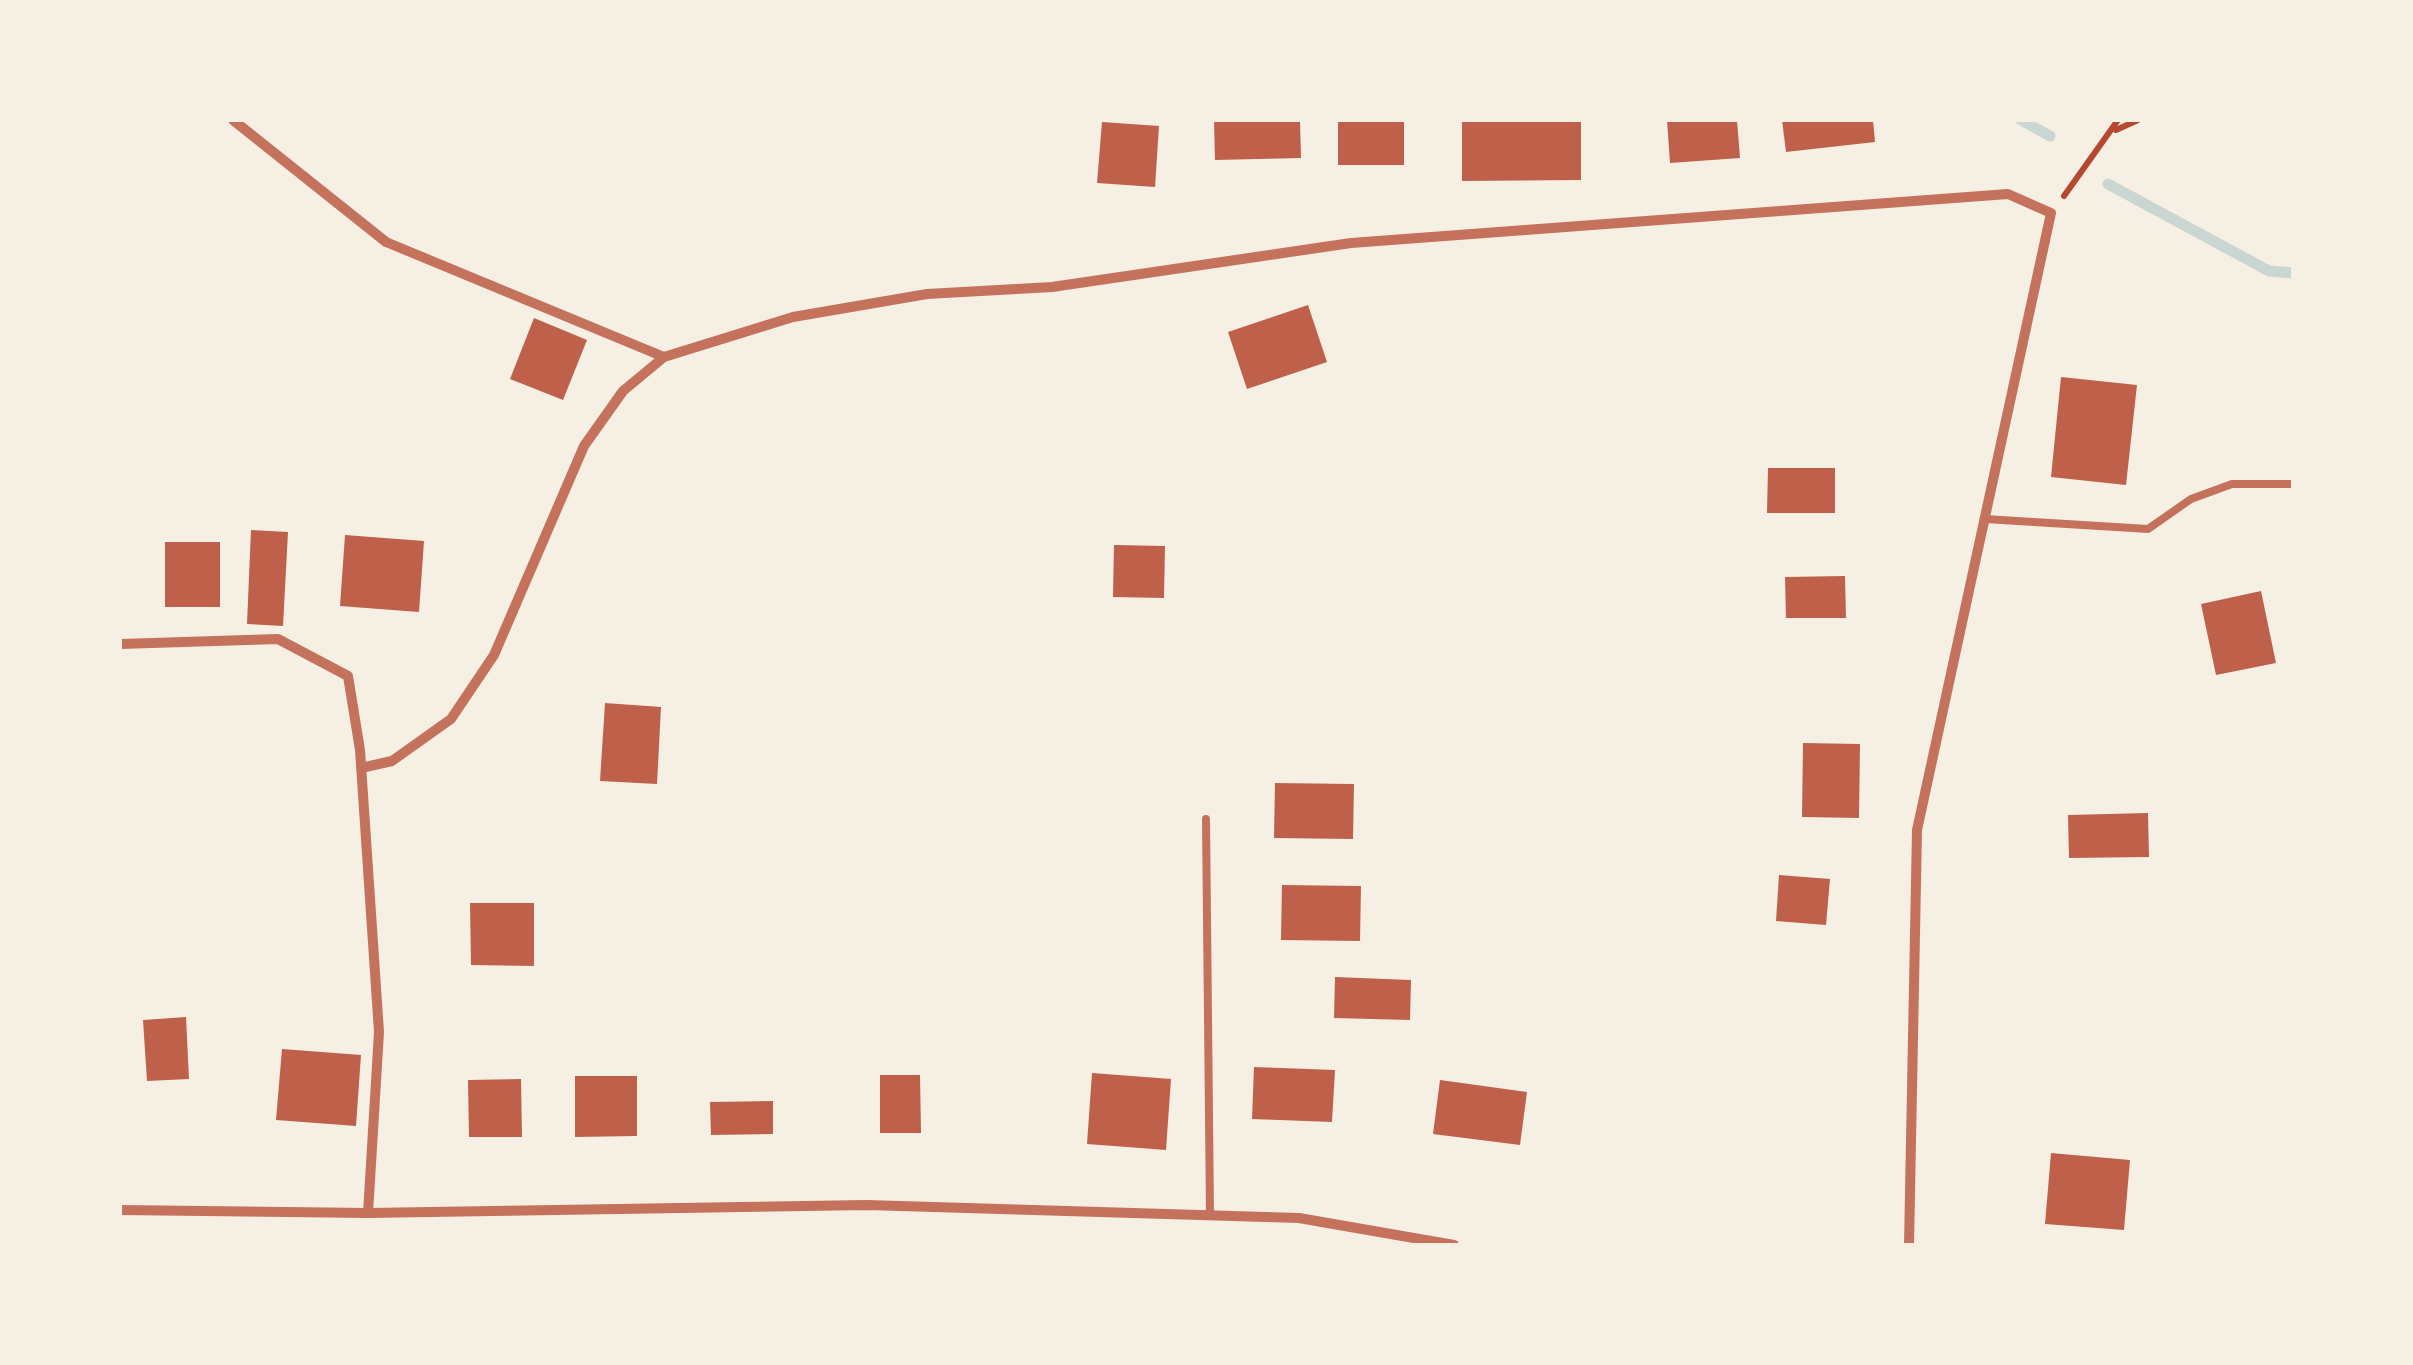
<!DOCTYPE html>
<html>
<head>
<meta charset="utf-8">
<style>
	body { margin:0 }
	#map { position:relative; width:2413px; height:1365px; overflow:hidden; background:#f6efe4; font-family:Arial,sans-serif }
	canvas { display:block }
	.frame { position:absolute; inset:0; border:122px solid #f6efe4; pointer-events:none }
</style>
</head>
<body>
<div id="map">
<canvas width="2413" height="1365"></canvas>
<div class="frame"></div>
</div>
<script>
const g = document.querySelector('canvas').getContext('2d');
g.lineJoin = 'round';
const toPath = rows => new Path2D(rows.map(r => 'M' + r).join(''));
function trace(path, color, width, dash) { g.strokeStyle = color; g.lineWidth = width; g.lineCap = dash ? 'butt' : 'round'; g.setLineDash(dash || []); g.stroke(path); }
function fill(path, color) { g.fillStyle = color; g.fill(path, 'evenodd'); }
const stream = toPath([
	[2021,120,2050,136],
	[2108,184,2269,271,2293,273]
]);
const building = toPath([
	[1214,120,1300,120,1301,158,1215,160],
	[1338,120,1404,120,1404,165,1338,165],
	[1462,120,1581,120,1581,180,1462,181],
	[1667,120,1737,120,1740,158,1670,163],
	[1782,120,1873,120,1875,142,1786,152],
	[1102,122,1159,126,1155,187,1097,183],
	[1308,305,1327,362,1247,389,1228,332],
	[534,318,587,340,563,400,510,379],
	[2061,377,2137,385,2126,485,2051,477],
	[1768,468,1835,468,1835,513,1767,513],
	[251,530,288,532,283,626,247,624],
	[345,535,424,541,419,612,340,606],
	[165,542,220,542,220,607,165,607],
	[1114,545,1165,546,1164,598,1113,597],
	[1845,576,1846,618,1786,618,1785,577],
	[2261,591,2276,663,2216,675,2201,604],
	[605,703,661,707,657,784,600,781],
	[1803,743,1860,744,1859,818,1802,817],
	[1275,783,1354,784,1353,839,1274,838],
	[2148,813,2149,857,2069,858,2068,815],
	[1779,875,1830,879,1826,925,1776,921],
	[1282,885,1361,886,1360,941,1281,940],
	[470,903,534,903,534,966,471,965],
	[1335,977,1411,980,1410,1020,1334,1018],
	[186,1017,189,1079,147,1081,143,1020],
	[282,1049,361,1055,356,1126,276,1120],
	[1254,1067,1335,1070,1332,1122,1252,1119],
	[1092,1073,1171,1079,1166,1150,1087,1144],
	[880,1075,920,1075,921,1133,880,1133],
	[575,1076,637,1076,637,1136,575,1137],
	[521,1079,522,1137,469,1137,468,1080],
	[1440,1080,1527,1092,1520,1145,1433,1134],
	[773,1101,773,1134,711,1135,710,1102],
	[2051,1153,2130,1160,2124,1230,2045,1224]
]);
const path = toPath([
	[2116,130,2138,120],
	[2064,196,2118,120]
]);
const service = toPath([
	[1985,519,2148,529,2191,499,2232,484,2293,484],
	[1206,819,1210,1215]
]);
const minor = toPath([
	[233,120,386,242,664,357,793,317,927,294,1052,287,1351,243,2008,194,2051,213,1917,830,1909,1245],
	[120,644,278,639,348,676,360,750,379,1032,368,1213],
	[361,768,392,761,451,719,494,655,584,446,623,391,664,357],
	[120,1210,368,1213,867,1205,1299,1218,1454,1245]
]);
trace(stream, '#c9d6d2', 11);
fill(building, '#bf614a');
trace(path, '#b5482f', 6);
trace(service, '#c5725c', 8);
trace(minor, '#c5725c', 10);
</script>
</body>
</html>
